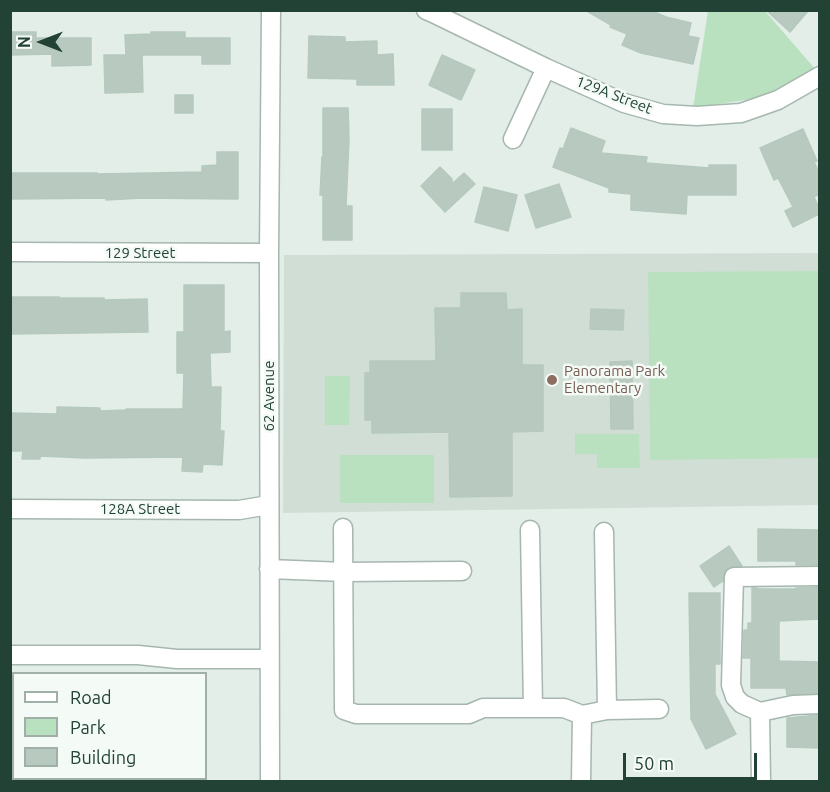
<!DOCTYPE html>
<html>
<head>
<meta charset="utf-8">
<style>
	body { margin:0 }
	#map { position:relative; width:830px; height:792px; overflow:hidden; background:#e3eee8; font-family:Ubuntu,sans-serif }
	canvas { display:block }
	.frame { position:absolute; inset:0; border:12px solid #214234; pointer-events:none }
	.legend { position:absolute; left:12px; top:672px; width:195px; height:108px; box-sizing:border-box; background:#f4faf6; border:2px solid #a0b0a8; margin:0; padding:8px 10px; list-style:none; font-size:18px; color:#214234 }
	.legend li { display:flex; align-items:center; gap:12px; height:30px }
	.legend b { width:30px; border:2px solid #a0b0a8 }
	.north { position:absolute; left:12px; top:12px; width:60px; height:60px; -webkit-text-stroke:4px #f4faf6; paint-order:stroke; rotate:270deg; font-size:16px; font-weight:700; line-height:24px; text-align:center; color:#214234 }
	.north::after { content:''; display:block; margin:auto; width:21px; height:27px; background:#214234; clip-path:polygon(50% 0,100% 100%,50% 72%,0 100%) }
	.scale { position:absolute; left:623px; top:753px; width:134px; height:27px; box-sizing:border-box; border:3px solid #214234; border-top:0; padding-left:8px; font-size:18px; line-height:21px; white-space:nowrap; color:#214234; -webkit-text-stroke:4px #f4faf6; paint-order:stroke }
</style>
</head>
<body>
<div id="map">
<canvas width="830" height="792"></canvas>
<div class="frame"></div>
<ul class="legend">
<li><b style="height:8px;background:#fff"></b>Road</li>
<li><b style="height:16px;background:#bae1bf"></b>Park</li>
<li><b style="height:16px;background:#b8c9c0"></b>Building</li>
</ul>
<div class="north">N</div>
<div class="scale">50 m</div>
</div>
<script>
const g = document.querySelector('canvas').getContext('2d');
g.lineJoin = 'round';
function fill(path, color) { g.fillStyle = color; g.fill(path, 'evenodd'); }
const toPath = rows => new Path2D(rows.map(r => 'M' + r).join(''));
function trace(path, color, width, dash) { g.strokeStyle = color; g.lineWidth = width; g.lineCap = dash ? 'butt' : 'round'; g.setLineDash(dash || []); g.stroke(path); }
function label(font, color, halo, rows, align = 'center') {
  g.font = font + ' Ubuntu,sans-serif'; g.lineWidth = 5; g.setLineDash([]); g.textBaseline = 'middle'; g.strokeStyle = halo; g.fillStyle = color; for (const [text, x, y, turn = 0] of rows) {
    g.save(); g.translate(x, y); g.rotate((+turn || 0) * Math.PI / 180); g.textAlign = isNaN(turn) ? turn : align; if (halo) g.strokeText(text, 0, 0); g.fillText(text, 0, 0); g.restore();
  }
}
const built = toPath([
	[819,253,819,505,283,513,284,255]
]);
const green = toPath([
	[708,11,765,11,816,70,777,95,693,108],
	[819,271,819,458,650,460,648,272],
	[325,376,350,376,349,425,325,425],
	[575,434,639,434,640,468,597,468,597,454,575,454],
	[340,455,434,455,434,503,340,503]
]);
const building = toPath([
	[585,10,650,10,666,17,691,23,688,36,699,38,693,64,641,53,622,45,627,34,610,27,611,25,585,10],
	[766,10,809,10,790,32,766,10],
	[10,32,36,32,36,38,91,38,91,65,52,66,52,54,10,55,10,32],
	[151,32,185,32,185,38,230,38,230,64,202,64,202,55,142,55,143,92,105,93,104,55,126,55,125,35,151,34,151,32],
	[309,36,345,37,345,42,377,41,377,55,393,54,394,85,357,85,357,79,308,78,309,36],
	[442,55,475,70,461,100,429,85,442,55],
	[175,95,193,95,193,113,175,113,175,95],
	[323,108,348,108,349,139,346,206,352,206,352,240,323,240,323,195,320,195,322,157,323,157,323,108],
	[422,109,452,109,452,150,422,150,422,109],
	[571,128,605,141,601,153,647,157,646,163,709,168,709,165,736,165,736,195,687,195,686,214,631,210,631,194,609,192,609,188,553,167,560,148,563,149,571,128],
	[803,129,817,161,814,162,819,172,819,194,814,197,819,208,819,214,793,227,785,211,793,207,778,178,774,180,760,148,803,129],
	[217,152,238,152,238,199,142,198,106,200,106,198,10,199,10,173,97,173,97,174,202,172,202,166,217,165,217,152],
	[440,167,452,179,452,184,464,173,475,184,445,212,421,186,440,167],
	[559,184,571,217,536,228,525,195,559,184],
	[484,187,517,195,508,231,475,222,484,187],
	[184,285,224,285,224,332,230,331,230,352,210,353,211,387,221,387,220,431,224,431,222,465,203,464,202,472,182,471,183,457,85,458,40,456,40,459,22,459,23,451,10,451,10,413,57,414,57,407,100,408,100,411,126,410,126,409,183,409,184,373,177,373,177,332,184,332,184,285],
	[461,293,506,293,507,310,522,309,522,365,543,365,543,431,512,432,512,496,450,497,449,432,372,433,372,420,365,420,365,373,370,373,370,361,436,361,435,308,461,308,461,293],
	[10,297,59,297,59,298,104,298,104,300,147,299,148,332,10,334,10,297],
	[591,309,624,310,623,330,590,329,591,309],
	[632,361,633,429,611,429,610,362,632,361],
	[758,529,819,530,819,565,796,565,796,561,758,561,758,529],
	[729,546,742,566,728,568,724,572,723,581,714,587,700,566,729,546],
	[819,587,819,619,779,621,779,661,819,662,819,693,787,695,786,688,751,688,751,658,743,658,744,630,748,630,748,623,752,623,752,588,757,588,758,589,796,589,796,588,819,587],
	[689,593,720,593,720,664,715,664,715,694,736,734,706,749,691,719,689,593],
	[819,715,819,748,787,747,787,718,819,715]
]);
const minor = toPath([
	[426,10,433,13,546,68,624,103,663,114,697,116,741,113,778,100,820,76],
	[513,139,546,68],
	[10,252,269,253],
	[10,509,239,510,269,505],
	[343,528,344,710,356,714,469,714,483,708,564,708,582,715,607,710,659,709],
	[530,530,533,708],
	[604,532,607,710],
	[269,569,344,572,462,571],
	[820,576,734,577,731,685,735,697,742,704,760,712,793,705,820,704],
	[10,655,138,655,177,659,269,659],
	[760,712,761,782],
	[270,782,269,253,271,10],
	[581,782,582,715]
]);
const markers = [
	[552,380,6,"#8d6e63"]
];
const streetNames = [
	["129A Street",614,95,21],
	["129 Street",140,253],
	["62 Avenue",269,396,-90],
	["128A Street",140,509]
];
const educationNames = [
	["Panorama Park",564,371],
	["Elementary",564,388]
];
fill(built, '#d1ded6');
fill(green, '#bae1bf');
fill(building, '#b8c9c0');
trace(building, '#b5c9be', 1.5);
trace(minor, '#a5b7ae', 21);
trace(minor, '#fff', 18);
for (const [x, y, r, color] of markers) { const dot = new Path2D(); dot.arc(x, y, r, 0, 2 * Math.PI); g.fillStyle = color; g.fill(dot); trace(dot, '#f4faf6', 2); }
label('15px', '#214234', '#f4faf6', streetNames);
label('15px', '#785e54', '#f4faf6', educationNames, 'left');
</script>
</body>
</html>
